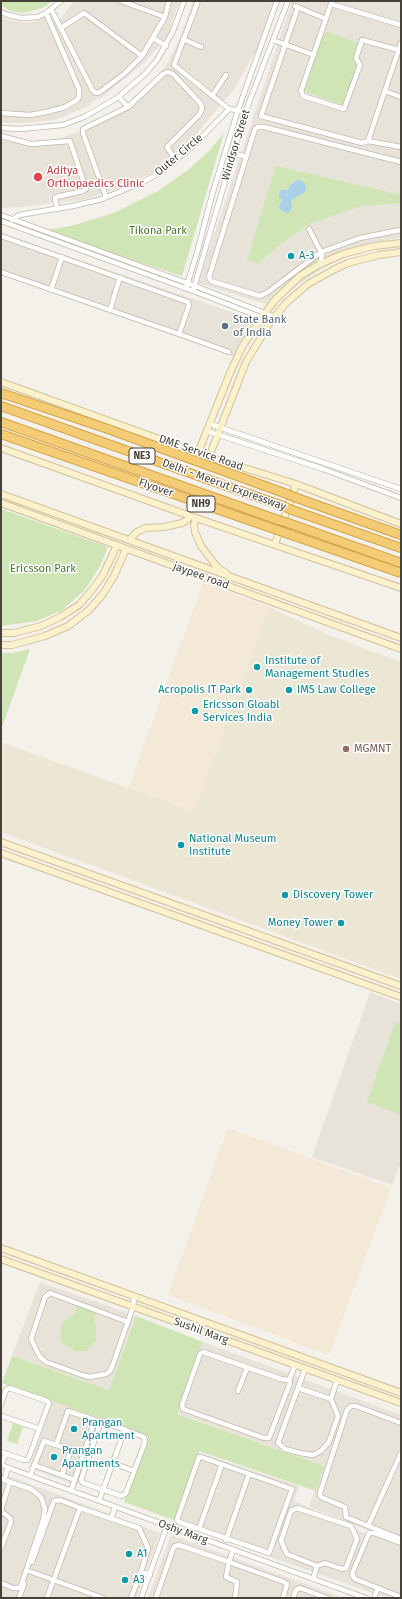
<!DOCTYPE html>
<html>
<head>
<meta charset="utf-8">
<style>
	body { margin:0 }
	#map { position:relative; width:402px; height:1599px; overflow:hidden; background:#f4f1ea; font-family:"Fira Sans",sans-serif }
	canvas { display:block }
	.frame { position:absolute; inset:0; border:2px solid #474239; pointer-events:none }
</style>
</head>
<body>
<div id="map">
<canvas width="402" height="1599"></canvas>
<div class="frame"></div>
</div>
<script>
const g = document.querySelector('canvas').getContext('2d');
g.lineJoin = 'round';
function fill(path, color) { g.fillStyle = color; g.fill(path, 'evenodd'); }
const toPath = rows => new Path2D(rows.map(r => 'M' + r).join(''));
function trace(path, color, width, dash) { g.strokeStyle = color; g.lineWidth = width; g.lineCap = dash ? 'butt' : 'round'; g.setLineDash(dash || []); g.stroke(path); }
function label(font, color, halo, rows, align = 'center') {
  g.font = font + ' "Fira Sans",sans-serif'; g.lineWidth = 3; g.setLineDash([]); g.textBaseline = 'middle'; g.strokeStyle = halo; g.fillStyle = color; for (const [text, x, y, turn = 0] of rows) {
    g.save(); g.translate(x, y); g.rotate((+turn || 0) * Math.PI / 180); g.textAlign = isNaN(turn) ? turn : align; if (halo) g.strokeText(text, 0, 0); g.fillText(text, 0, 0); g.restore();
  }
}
const residential = toPath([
	[74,1,179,1,168,35,146,61,104,96,90,103,91,105,55,120,18,123,1,123,1,16,5,19,27,23,43,19,50,15,54,22,62,17],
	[193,1,275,1,257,49,234,89,193,138,152,173,115,189,82,200,20,207,1,208,1,141,31,143,61,138,95,125,124,108,153,82,169,61,181,35],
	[292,1,401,1,401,238,391,239,368,246,341,257,297,285,269,305,198,283],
	[1,233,252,319,234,357,1,275],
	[370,992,401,1004,401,1162,392,1185,312,1157],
	[40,1282,136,1316,109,1390,12,1356],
	[203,1342,401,1415,401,1543,309,1507,323,1466,176,1413],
	[53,1401,100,1418,77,1486,29,1468],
	[197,1452,299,1486,294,1501,362,1532,401,1545,401,1598,387,1598,176,1524],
	[1,1473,160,1533,136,1598,1,1598],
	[171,1535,295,1580,343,1598,148,1598]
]);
const commercial = toPath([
	[203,583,269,607,194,812,128,789],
	[228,1128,391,1188,329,1355,168,1295]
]);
const education = toPath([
	[269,607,331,636,401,662,401,979,1,832,1,742,194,812]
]);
const green = toPath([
	[1,1,53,1,42,8,23,13,10,11,1,5],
	[324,31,358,43,353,62,359,65,345,106,304,91],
	[224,133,182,276,42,231,75,225,116,212,158,191,188,170,209,151],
	[276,166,401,195,401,203,361,206,309,224,273,250,258,264,247,260],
	[1,509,108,547,100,566,84,591,62,610,37,621,1,626],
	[30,649,1,730,1,653,12,653],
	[395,1023,401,1023,401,1115,367,1102],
	[78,1306,96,1312,94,1321,96,1326,96,1341,86,1351,76,1351,66,1346,61,1341,60,1334,63,1322,74,1315],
	[136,1316,203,1342,177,1414,324,1466,316,1491,199,1451,174,1520,124,1502,148,1436,2,1383,12,1356,109,1390],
	[13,1423,23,1427,17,1444,7,1441]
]);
const water = toPath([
	[298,180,302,181,305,183,306,189,304,193,291,200,292,206,290,211,288,213,284,212,279,208,282,200,279,196,280,192,281,190,288,190,290,185]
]);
const street = toPath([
	[121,1,165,17],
	[198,1,174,65,229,109],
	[332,1,301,91,303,96,344,109,360,65,356,58,362,40,399,50],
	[331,4,401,25],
	[295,6,326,19],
	[298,7,261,116,362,143,368,141,401,43],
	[51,9,92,89,95,93,100,92,124,74,142,56,165,17,169,1],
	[1,12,8,15,22,18,38,17,46,13,61,1],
	[61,28,84,13,142,56],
	[153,38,166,46],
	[183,39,201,47],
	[273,40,314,55],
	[385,91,401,97],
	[212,96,226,75],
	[119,97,128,107],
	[1,113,30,115,47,112,65,107,77,100,79,97,79,89,46,13],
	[1,128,20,129,63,125,84,117,117,98,145,74,157,60,173,31,184,1],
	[1,136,31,144,70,141,86,189,83,191,56,197,55,198,57,209],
	[368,141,401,147],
	[233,153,246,157],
	[401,162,264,127,258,127,255,129,209,277,211,281,260,296,268,292,321,252,360,238,401,230],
	[106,197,83,133,83,129,128,107,163,74,168,72,173,74,201,104,202,109,199,115,167,147,176,160],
	[1,215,195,286,275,317],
	[12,220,19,215,73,206,102,199,143,182,161,172,192,147,229,109,238,110,245,113],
	[1,221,193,291,271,321],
	[309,229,322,254,320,265],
	[1,236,188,302,189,305,179,334,229,352],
	[1,272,179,334],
	[186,288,197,253,212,195,238,110,277,1],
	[51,290,62,257],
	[193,291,245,113,288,1],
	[110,310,120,277],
	[210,424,401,489],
	[207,431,323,469,401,498],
	[128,1322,50,1293,45,1297,31,1339,40,1357,46,1362,82,1375,89,1377,106,1374,110,1371,113,1364,133,1307,134,1297],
	[289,1379,290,1383,269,1438,264,1438,183,1409,182,1405,200,1354,203,1352,281,1379,287,1380,289,1379,290,1378,295,1365],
	[298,1388,305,1369],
	[238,1391,247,1368],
	[331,1399,338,1416,329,1442,321,1451,313,1455,300,1453,285,1449,278,1443,298,1388,331,1399,337,1380],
	[1,1404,6,1390,9,1388,47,1401,49,1403,29,1457,27,1460,24,1460,1,1452],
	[1,1416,40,1429],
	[101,1421,144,1437,145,1442,126,1493,122,1496,83,1483,81,1480,101,1421],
	[401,1423,356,1406,351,1406,347,1410,320,1493,320,1496,323,1498,345,1507,346,1517,401,1539],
	[56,1445,68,1411,95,1420,71,1491],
	[199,1457,201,1457,292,1489,269,1553,179,1522,177,1520,199,1457],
	[113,1463,134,1471],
	[1,1465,366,1598],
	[1,1465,6,1454],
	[34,1465,75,1480],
	[62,1475,71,1450],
	[30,1476,44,1441,84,1454],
	[1,1479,31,1489,41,1497,45,1509,43,1520,21,1586,18,1588,13,1588,1,1583],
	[4,1480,8,1468],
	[99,1501,125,1429],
	[297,1508,351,1526,357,1539,346,1568,342,1569,325,1563,317,1566,287,1554,281,1541,291,1511,297,1508],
	[111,1519,115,1507],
	[368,1526,401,1453],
	[199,1529,222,1464],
	[226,1540,249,1474],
	[401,1543,374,1533,369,1533,352,1574,355,1579,401,1597],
	[1,1548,11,1522,10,1518,2,1512,1,1509,10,1482],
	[233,1550,229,1562,284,1582,287,1584,283,1598],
	[32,1562,54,1501,60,1500,80,1508],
	[29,1571,103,1598],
	[313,1579,317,1566],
	[19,1598,24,1584],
	[47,1598,80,1508,139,1528,148,1548,141,1572,150,1575],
	[131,1598,141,1572],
	[141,1598,167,1526],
	[156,1598,173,1549,175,1546,179,1545,229,1562,226,1577,237,1582,235,1598],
	[293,1598,296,1590,300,1588,327,1598],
	[374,1598,378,1588]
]);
const secondary = toPath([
	[1,382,209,457,296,484,401,524],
	[1,448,196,518,401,588],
	[198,453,230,373,242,347,261,318,276,299,300,276,318,265,343,254,374,246,401,243],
	[209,457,246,362,271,321,286,303,308,284,335,269,348,263,379,255,401,252],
	[1,494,401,638],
	[1,503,401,649],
	[196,518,194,525,195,532,201,546,217,567,226,573],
	[129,540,137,532,145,528,164,527,182,523,187,520,190,516],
	[275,544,296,484],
	[1,633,14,633,41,626,60,617,79,605,92,590,103,575,117,545],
	[1,645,12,645,45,636,68,626,89,610,103,594,114,576,126,549],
	[1,842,401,986],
	[1,853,401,997],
	[1,1248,401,1393],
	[1,1259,401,1403]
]);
const highway = toPath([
	[1,393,108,429,287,494],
	[1,406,283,506],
	[1,422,278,520],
	[297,498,401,535],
	[292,510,401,548],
	[288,523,401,563]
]);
const highwayBridge = toPath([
	[1,434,401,573],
	[287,494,297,498],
	[283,506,292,510],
	[278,520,288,523]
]);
const markers = [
	[38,177,5,"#e0444e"],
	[291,256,4,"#0f9aa8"],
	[225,326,4,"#5c6f8a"],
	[257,667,4,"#0f9aa8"],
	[249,690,4,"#0f9aa8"],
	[289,690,4,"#0f9aa8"],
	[195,711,4,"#0f9aa8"],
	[346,749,4,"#8d6e63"],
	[181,845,4,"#0f9aa8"],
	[285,895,4,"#0f9aa8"],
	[341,923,4,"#0f9aa8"],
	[74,1429,4,"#0f9aa8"],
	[54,1457,4,"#0f9aa8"],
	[129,1554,4,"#0f9aa8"],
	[125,1580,4,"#0f9aa8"]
];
const shields = [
	[142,456,26],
	[201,504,28]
];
const shieldNames = [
	["NE3",142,456],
	["NH9",201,504]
];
const streetNames = [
	["Windsor Street",236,145,-73],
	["Outer Circle",179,155,-40],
	["DME Service Road",201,453,19],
	["Delhi - Meerut Expressway",224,485,20],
	["Flyover",156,488,19],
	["jaypee road",201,576,20],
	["Sushil Marg",201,1331,20],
	["Oshy Marg",183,1532,20]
];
const healthNames = [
	["Aditya",47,171],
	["Orthopaedics Clinic",47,184]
];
const parkNames = [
	["Tikona Park",158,231],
	["Ericsson Park",43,569]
];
const cultureNames = [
	["A-3",299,256],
	["Institute of",265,661],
	["Management Studies",265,674],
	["Acropolis IT Park",241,690,"right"],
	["IMS Law College",297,690],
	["Ericsson Gloabl",203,705],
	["Services India",203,718],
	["National Museum",189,839],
	["Institute",189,852],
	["Discovery Tower",293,895],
	["Money Tower",333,923,"right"],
	["Prangan",82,1423],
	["Apartment",82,1436],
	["Prangan",62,1451],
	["Apartments",62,1464],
	["A1",137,1554],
	["A3",133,1580]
];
const serviceNames = [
	["State Bank",233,320],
	["of India",233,333]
];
const educationNames = [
	["MGMNT",354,749]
];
fill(residential, '#e7e3d9');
fill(commercial, '#f4e8d7');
fill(education, '#ece6d5');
fill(green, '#cfe5b6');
fill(water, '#abd0ec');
trace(street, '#bfb9ad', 6);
trace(secondary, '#d0c49d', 8);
trace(highway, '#d3a245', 10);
trace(street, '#fff', 4.5);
trace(secondary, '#fbf1cd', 6);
trace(highway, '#f4cc75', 8);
trace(highwayBridge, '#d3a245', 10, []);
trace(highwayBridge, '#f4cc75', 8);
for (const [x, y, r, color] of markers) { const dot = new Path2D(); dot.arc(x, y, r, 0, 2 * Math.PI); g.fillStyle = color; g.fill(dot); trace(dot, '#fff', 1.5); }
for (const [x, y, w] of shields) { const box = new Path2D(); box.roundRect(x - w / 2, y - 8, w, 16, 3); g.fillStyle = '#fff'; g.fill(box); trace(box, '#474239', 1); }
label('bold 10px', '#474239', null, shieldNames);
label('11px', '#474239', '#fff', streetNames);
label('11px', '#be3a42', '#fff', healthNames, 'left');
label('11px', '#49762f', '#fff', parkNames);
label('11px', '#0d838f', '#fff', cultureNames, 'left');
label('11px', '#4e5e75', '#fff', serviceNames, 'left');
label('11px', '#785e54', '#fff', educationNames, 'left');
</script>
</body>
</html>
